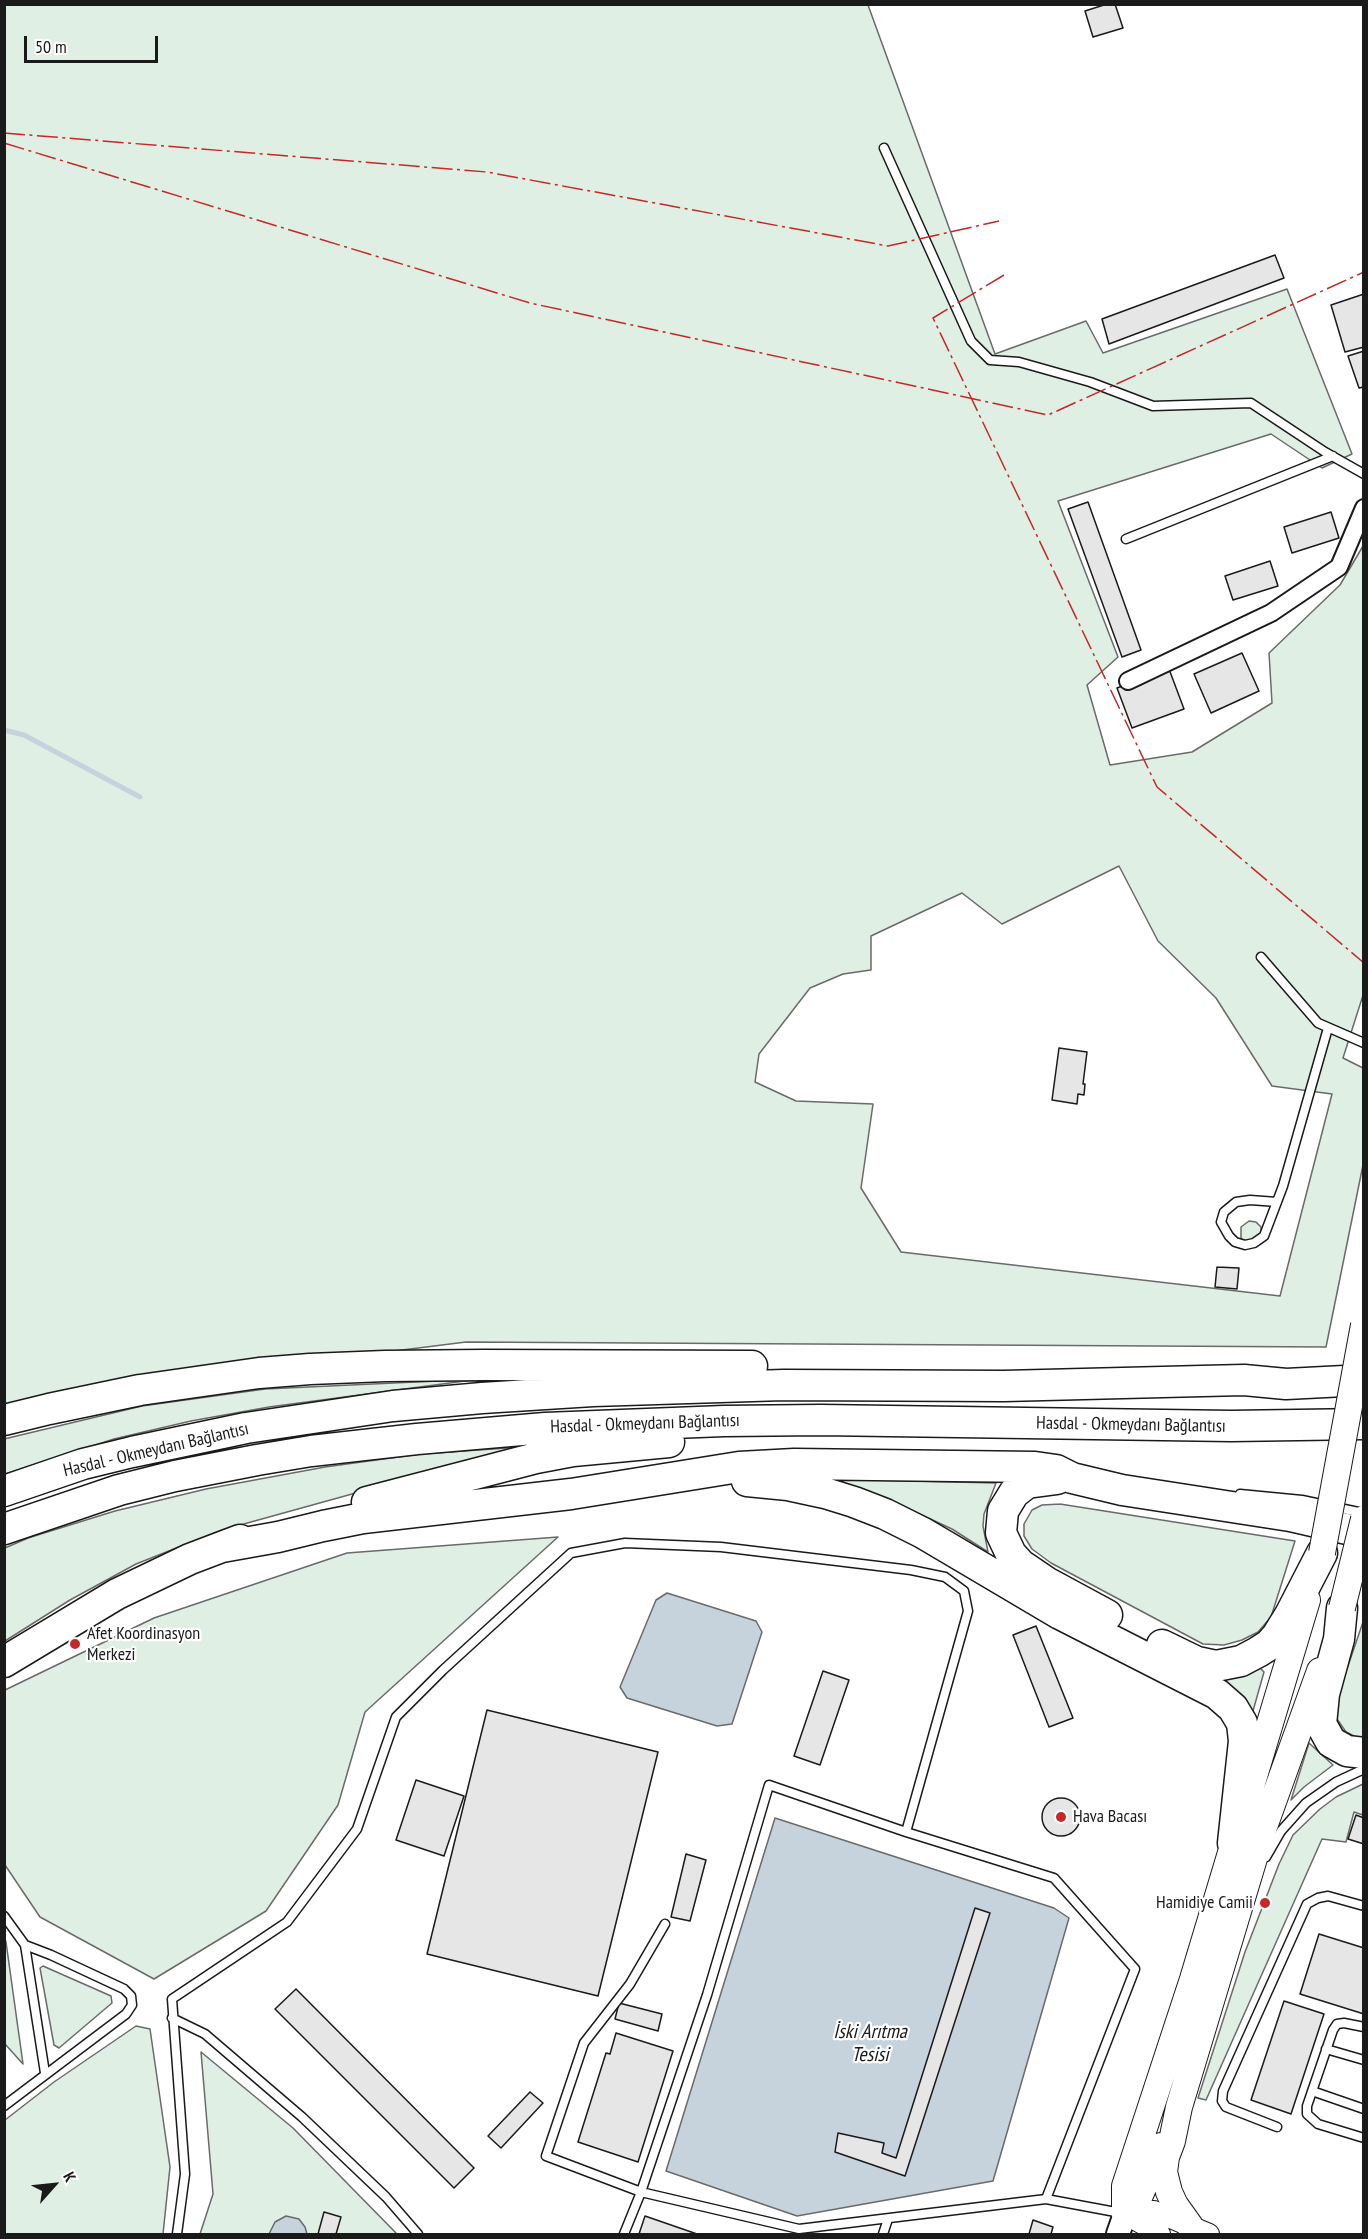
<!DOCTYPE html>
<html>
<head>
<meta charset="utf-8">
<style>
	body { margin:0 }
	#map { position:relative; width:1368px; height:2239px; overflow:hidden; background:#fff; font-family:"PT Sans Narrow",sans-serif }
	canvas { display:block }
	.frame { position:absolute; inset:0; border:6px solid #1a1a1a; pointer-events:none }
	.north { position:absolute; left:24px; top:2155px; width:60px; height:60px; -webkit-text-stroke:4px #fff; paint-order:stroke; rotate:63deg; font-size:16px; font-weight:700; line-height:24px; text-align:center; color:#1a1a1a }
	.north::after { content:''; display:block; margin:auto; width:21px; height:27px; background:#1a1a1a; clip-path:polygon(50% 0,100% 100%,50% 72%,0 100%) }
	.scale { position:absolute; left:24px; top:36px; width:134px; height:27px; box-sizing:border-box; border:3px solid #1a1a1a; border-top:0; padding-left:8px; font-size:18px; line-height:21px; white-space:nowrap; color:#1a1a1a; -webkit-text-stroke:4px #fff; paint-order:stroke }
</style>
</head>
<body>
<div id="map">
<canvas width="1368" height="2239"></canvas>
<div class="frame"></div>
<div class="north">K</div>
<div class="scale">50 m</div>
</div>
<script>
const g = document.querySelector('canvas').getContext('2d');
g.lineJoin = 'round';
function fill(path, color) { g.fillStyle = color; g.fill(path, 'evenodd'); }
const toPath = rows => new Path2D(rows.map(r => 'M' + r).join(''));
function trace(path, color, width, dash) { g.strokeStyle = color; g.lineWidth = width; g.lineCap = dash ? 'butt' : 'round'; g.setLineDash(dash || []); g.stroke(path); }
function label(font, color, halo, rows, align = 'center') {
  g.font = font + ' "PT Sans Narrow",sans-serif'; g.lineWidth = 4.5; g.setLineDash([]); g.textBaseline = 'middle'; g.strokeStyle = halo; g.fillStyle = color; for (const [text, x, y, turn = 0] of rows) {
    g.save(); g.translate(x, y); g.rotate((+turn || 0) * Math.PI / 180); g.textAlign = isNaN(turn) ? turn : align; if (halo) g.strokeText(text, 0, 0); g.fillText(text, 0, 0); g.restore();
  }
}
const green = toPath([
	[5,5,868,5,995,354,1086,321,1103,353,1287,289,1352,454,1322,468,1271,434,1058,501,1118,657,1087,685,1110,765,1192,752,1272,703,1269,653,1340,585,1363,546,1364,992,1343,1058,1363,1068,1364,1160,1326,1347,466,1342,235,1371,5,1407,5,5],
	[1119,866,1158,941,1216,998,1272,1086,1332,1094,1280,1296,901,1252,861,1188,873,1104,796,1101,755,1082,759,1054,810,988,843,974,871,970,871,936,962,893,1002,924,1119,866],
	[1249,1221,1256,1222,1261,1227,1261,1238,1243,1241,1241,1238,1241,1227,1249,1221],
	[480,1379,269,1407,191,1421,114,1439,5,1474,4,1439,142,1406,265,1389,480,1379],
	[522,1447,222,1530,136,1564,70,1600,5,1641,5,1548,28,1538,115,1511,206,1489,325,1467,420,1454,522,1447],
	[827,1479,996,1483,984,1514,983,1526,988,1552,952,1529,913,1511,827,1479],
	[1060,1504,1295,1541,1271,1617,1258,1632,1242,1640,1224,1645,1203,1644,1051,1563,1032,1549,1024,1536,1024,1524,1032,1510,1042,1505,1060,1504],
	[558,1537,365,1712,338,1805,266,1911,154,1979,40,1917,5,1865,5,1690,154,1618,347,1553,558,1537],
	[1363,1622,1363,1738,1360,1739,1346,1732,1335,1716,1336,1701,1363,1622],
	[1259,1667,1264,1672,1251,1718,1212,1677,1239,1677,1259,1667],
	[1309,1743,1333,1765,1304,1787,1291,1800,1309,1743],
	[1363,1784,1363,1815,1354,1812,1346,1842,1322,1839,1206,2100,1198,2098,1245,1952,1279,1864,1293,1835,1320,1809,1336,1797,1363,1784],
	[5,1939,6,1942,23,2064,5,2044,5,1939],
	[43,1966,111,1996,112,2003,59,2048,54,2045,40,1968,43,1966],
	[136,2026,150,2029,170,2167,163,2234,5,2234,5,2120,54,2082,136,2026],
	[201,2052,293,2128,397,2234,200,2234,213,2194,201,2052]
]);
const water = toPath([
	[667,1593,756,1621,762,1632,732,1724,717,1726,627,1698,620,1687,656,1600,667,1593],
	[775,1818,1054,1908,1069,1918,993,2181,797,2216,666,2171,775,1818],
	[286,2216,299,2219,305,2227,307,2234,269,2234,275,2222,286,2216]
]);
const stream = toPath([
	[4,730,24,735,140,797]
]);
const building = toPath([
	[1107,4,1115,4,1123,28,1093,37,1085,11,1107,4],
	[1275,255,1284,278,1109,344,1102,319,1275,255],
	[1364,294,1364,347,1345,352,1331,305,1364,294],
	[1364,351,1364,387,1359,388,1348,356,1364,351],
	[1088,502,1141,650,1122,657,1068,509,1088,502],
	[1331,512,1339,538,1292,553,1284,527,1331,512],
	[1270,561,1278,586,1233,600,1225,576,1270,561],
	[1242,653,1259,691,1211,713,1194,674,1242,653],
	[1169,669,1184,709,1132,728,1117,688,1169,669],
	[1059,1048,1087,1052,1083,1084,1085,1084,1084,1095,1078,1094,1077,1104,1052,1100,1059,1048],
	[1217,1267,1239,1268,1237,1289,1215,1287,1217,1267],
	[1036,1626,1073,1718,1049,1727,1013,1635,1036,1626],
	[823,1671,849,1680,820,1765,794,1756,823,1671],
	[487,1710,658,1752,598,1996,427,1954,487,1710],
	[416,1780,464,1796,444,1856,396,1840,416,1780],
	'1042 1817a19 19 0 1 1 38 0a19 19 0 1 1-38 0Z',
	[1356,1815,1364,1818,1364,1844,1348,1839,1356,1815],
	[686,1854,706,1860,690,1921,671,1917,686,1854],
	[975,1908,990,1913,905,2176,835,2152,838,2133,884,2143,882,2153,896,2158,975,1908],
	[1319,1934,1364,1948,1364,2014,1300,1994,1319,1934],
	[296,1989,474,2168,454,2188,275,2009,296,1989],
	[1284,2001,1324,2014,1291,2114,1251,2100,1284,2001],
	[619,2003,662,2014,658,2031,615,2019,619,2003],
	[616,2033,673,2051,638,2162,578,2142,606,2053,610,2054,616,2033],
	[530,2092,543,2103,501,2148,488,2136,530,2092],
	[324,2212,341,2217,336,2234,318,2234,324,2212],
	[645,2216,697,2234,639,2234,645,2216],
	[1033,2220,1053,2227,1051,2234,1029,2234,1033,2220]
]);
const service = toPath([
	[884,148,971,341,990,360,1019,362,1090,382,1153,406,1251,403,1325,452,1364,474],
	[1126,539,1333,456],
	[1261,957,1318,1023,1364,1043],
	[1277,1202,1250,1200,1236,1202,1224,1212,1221,1222,1229,1236,1235,1242,1245,1245,1254,1243,1264,1236,1283,1186,1328,1028],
	[1240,1494,1302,1500,1363,1513],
	[906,1832,1054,1878,1135,1969,1046,2199],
	[1266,1857,1281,1831,1306,1803,1336,1782,1364,1769],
	[4,1916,25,1945,51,1955,124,1989,131,1996,132,2005,126,2014,4,2106],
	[25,1945,45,2073],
	[172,2018,205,2034,302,2117,386,2197,418,2234],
	[1364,2027,1344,2023,1337,2024,1333,2030,1307,2106,1307,2114,1318,2124,1364,2138],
	[1326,2049,1364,2060],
	[1312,2091,1364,2109],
	[1277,2127,1226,2107,1222,2101,1223,2091,1307,1904,1318,1898,1328,1896,1364,1906],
	[177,2234,185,2174,172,1999,287,1922,357,1829,396,1717,443,1670,571,1553,625,1543,721,1547,911,1570,945,1577,964,1591,968,1611,906,1832,769,1785,707,1995,641,2192,799,2229,1046,2199,1121,2213],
	[624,2234,641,2192,546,2156,584,2043,630,1984,665,1924],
	[883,2234,888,2219]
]);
const minor = toPath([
	[1128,681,1271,613,1339,567,1364,508]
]);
const tertiary = toPath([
	[1125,2214,1139,2211,1154,2211,1209,2234],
	[1125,2214,1160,2234]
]);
const secondary = toPath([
	[1118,2234,1125,2214]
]);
const primary = toPath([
	[1125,2214,1125,2186,1193,1979,1307,1600],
	[1125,2214,1137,2202,1161,2146],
	[1190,2226,1175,2205,1169,2192,1164,2172,1166,2157,1172,2141,1179,2107,1261,1835,1320,1671]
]);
const motorway = toPath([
	[4,1420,49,1409,140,1390,259,1373,310,1369,385,1366,484,1365,752,1366],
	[1057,1479,1027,1483,1014,1493,1003,1511,1001,1533,1011,1554,1021,1565,1046,1582,1107,1615],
	[747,1481,788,1485,825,1493,854,1502,885,1514,923,1533,1060,1614,1217,1694,1233,1708,1242,1723,1244,1741,1233,1843],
	[4,1491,83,1464,132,1452,246,1428,393,1406,482,1398,593,1391,784,1385,1004,1386,1202,1381,1244,1380,1286,1384,1364,1380],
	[367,1502,536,1458,573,1451,669,1442],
	[4,1529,119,1490,175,1476,257,1460,311,1451,417,1439,545,1428,724,1421,821,1420,1231,1426,1364,1424],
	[222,1547,278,1537,323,1526,363,1518,571,1494,739,1467,794,1464,1035,1467,1056,1470,1072,1478,1122,1490,1290,1516,1364,1533],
	[1342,1608,1339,1639,1324,1694,1321,1724,1331,1742,1347,1751,1364,1753],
	[1162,1645,1197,1662,1216,1666,1241,1661,1258,1652,1269,1645,1277,1636,1290,1615,1322,1553],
	[4,1662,117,1594,190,1559,240,1540]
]);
const primaryBridge = toPath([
	[1322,1553,1364,1325],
	[1342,1608,1364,1519]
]);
const power = toPath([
	[4,133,487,172,888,246,999,221],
	[4,143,530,303,1048,415,1364,272],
	[1004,275,933,318,1157,787,1364,963]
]);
const markers = [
	[75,1644,6,"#c62828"],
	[1061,1817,6,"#c62828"],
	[1265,1903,6,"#c62828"]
];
const streetNames = [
	["Hasdal - Okmeydanı Bağlantısı",645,1424,-2],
	["Hasdal - Okmeydanı Bağlantısı",1131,1425,1],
	["Hasdal - Okmeydanı Bağlantısı",156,1450,-13]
];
const poiNames = [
	["Afet Koordinasyon",87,1634],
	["Merkezi",87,1655],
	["Hava Bacası",1073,1817],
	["Hamidiye Camii",1253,1903,"right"]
];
const waterNames = [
	["İski Arıtma",870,2032],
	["Tesisi",870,2055]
];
fill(green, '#e0efe3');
trace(green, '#6a6a6a', 1.5);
fill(water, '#c6d2dc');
trace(water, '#6a6a6a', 1.5);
trace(stream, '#c6d2dc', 5);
fill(building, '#e6e6e6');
trace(building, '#1a1a1a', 1.5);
trace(service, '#1a1a1a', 11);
trace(minor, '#1a1a1a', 20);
trace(tertiary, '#1a1a1a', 22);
trace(secondary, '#1a1a1a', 26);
trace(primary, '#1a1a1a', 28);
trace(motorway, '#1a1a1a', 33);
trace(service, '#fff', 8);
trace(minor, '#fff', 16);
trace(tertiary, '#fff', 20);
trace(secondary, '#fff', 22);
trace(primary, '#fff', 26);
trace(motorway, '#fff', 30);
trace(primaryBridge, '#1a1a1a', 28, []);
trace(primaryBridge, '#fff', 26);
trace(power, '#c62828', 1.5, [21, 4.5, 3, 4.5]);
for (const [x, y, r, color] of markers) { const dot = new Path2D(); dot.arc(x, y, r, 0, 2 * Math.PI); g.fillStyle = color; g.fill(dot); trace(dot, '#fff', 2); }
label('18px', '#1a1a1a', '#fff', streetNames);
label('18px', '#1a1a1a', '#fff', poiNames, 'left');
label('italic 20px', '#1a1a1a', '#fff', waterNames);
</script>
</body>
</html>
